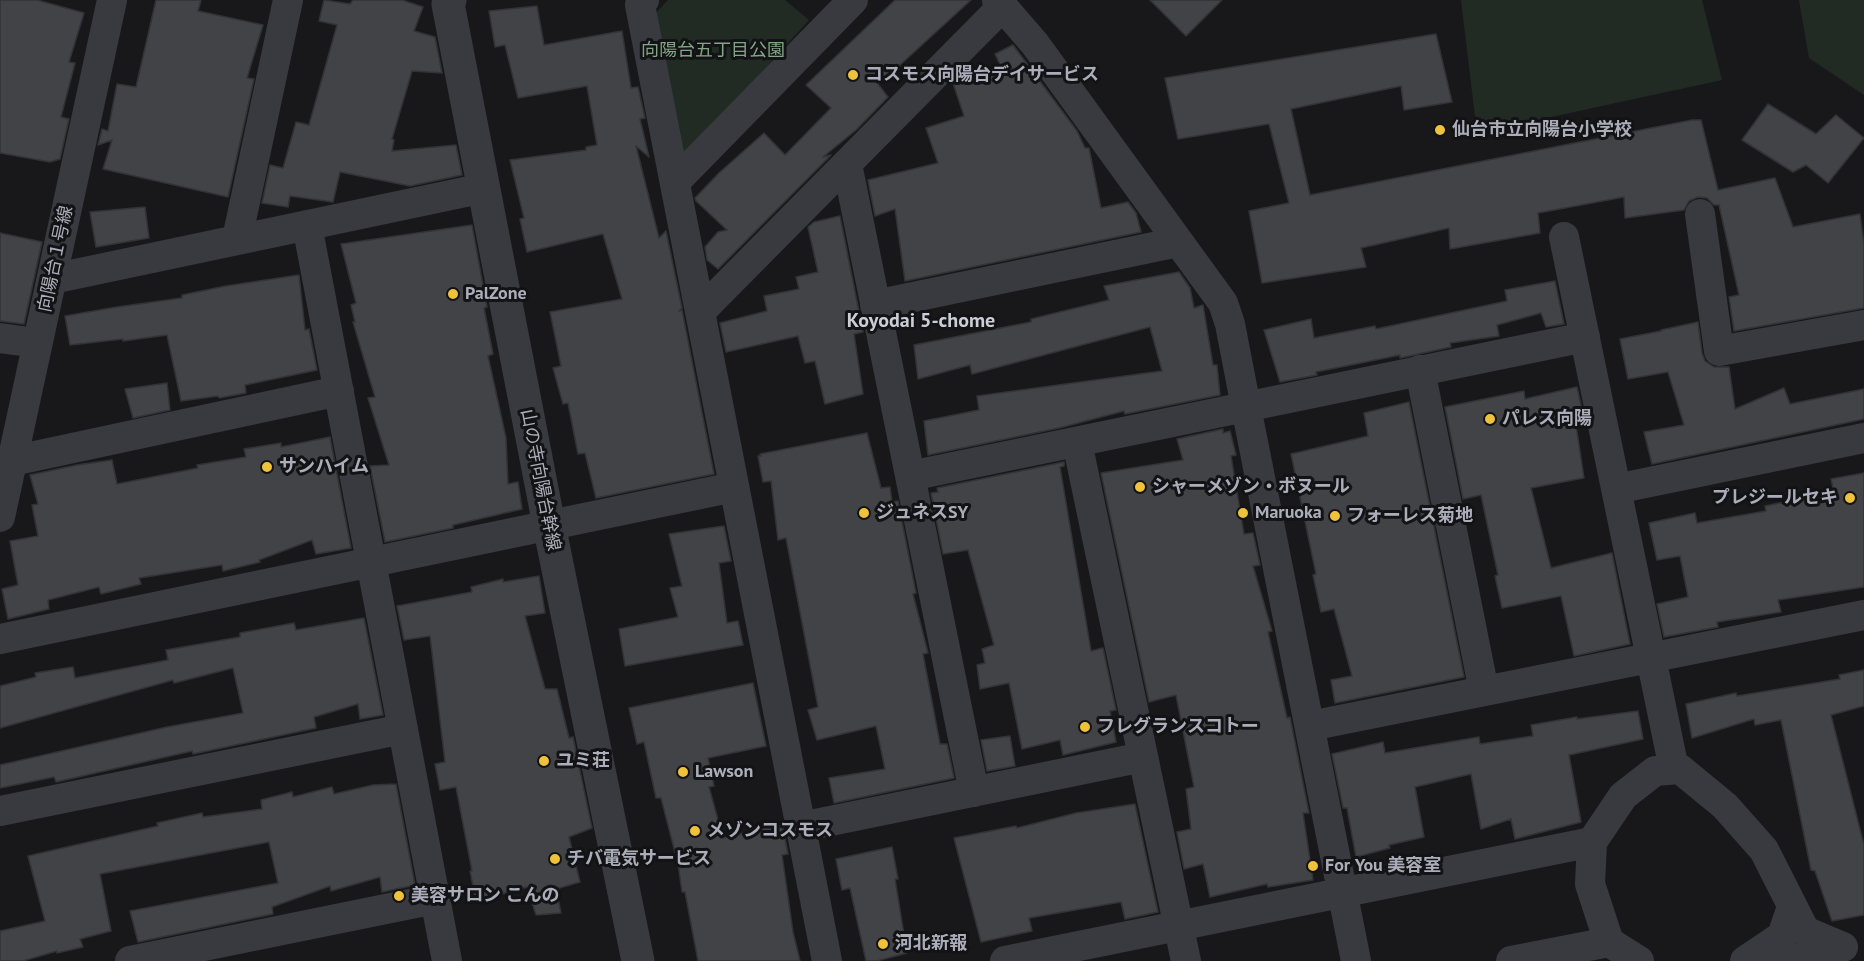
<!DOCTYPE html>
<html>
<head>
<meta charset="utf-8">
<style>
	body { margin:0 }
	canvas { display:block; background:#18181a }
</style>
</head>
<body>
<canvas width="1864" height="961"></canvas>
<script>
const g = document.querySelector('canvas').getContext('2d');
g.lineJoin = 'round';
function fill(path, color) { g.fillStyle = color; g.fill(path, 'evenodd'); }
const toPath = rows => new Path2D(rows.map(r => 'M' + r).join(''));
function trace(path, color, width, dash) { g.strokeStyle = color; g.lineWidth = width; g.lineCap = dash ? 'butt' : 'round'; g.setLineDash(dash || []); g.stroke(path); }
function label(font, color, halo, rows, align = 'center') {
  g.font = font + ' "PT Sans","Noto Sans JP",sans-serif'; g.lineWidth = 6; g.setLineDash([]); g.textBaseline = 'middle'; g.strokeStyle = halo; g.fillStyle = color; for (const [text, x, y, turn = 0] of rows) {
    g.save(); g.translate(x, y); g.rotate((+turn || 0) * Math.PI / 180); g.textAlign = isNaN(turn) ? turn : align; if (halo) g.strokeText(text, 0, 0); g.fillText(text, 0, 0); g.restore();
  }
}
const green = toPath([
	[668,0,785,0,809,20,685,157,680,155,655,14],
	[1461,0,1702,0,1722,80,1477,133],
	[1799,0,1864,0,1864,95,1809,58]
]);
const building = toPath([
	[0,0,37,0,84,13,69,62,75,63,61,117,69,119,60,159,50,162,0,153,0,0],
	[156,0,201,0,198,11,263,25,247,78,254,79,228,197,103,169,112,140,98,145,102,129,108,131,117,84,136,87,156,0],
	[324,0,350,4,353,0,402,0,423,7,414,31,435,37,442,73,412,71,392,139,394,140,392,151,456,145,462,175,410,186,340,172,333,202,290,196,288,207,262,203,270,165,283,168,296,122,309,125,337,25,319,21,324,0],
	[895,0,971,0,900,65,901,66,878,84,888,97,856,130,823,157,831,155,718,269,707,260,705,247,718,232,727,230,696,201,695,198,719,173,764,133,785,155,831,108,806,85,895,0],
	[1150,0,1222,0,1186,36,1150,0],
	[537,6,544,45,622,31,631,88,638,87,645,118,640,119,649,157,636,146,659,238,666,231,682,308,679,311,682,310,714,474,596,498,585,453,578,454,568,403,563,404,553,368,561,366,550,312,622,299,603,234,527,252,520,219,524,218,510,160,586,150,586,147,597,145,587,86,518,98,505,45,495,47,489,11,537,6],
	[1436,34,1452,102,1404,110,1401,86,1291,109,1310,195,1692,120,1701,120,1718,190,1775,178,1793,227,1860,214,1864,245,1864,308,1734,331,1729,297,1739,295,1719,205,1714,205,1707,198,1698,197,1689,201,1684,210,1625,218,1624,197,1538,213,1540,233,1450,249,1449,228,1361,248,1366,267,1262,283,1249,211,1289,203,1269,124,1178,139,1165,78,1436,34],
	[1013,45,1077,131,1085,148,1089,148,1101,208,1128,202,1136,213,1141,232,905,281,895,209,875,216,868,180,938,163,926,128,964,116,953,83,1002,69,995,54,1013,45],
	[1768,104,1816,134,1836,115,1864,138,1828,183,1806,165,1793,172,1742,140,1768,104],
	[145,207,149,238,96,247,90,212,145,207],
	[840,216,863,332,854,334,863,394,825,404,815,361,805,363,798,336,726,352,720,323,767,311,764,296,799,289,796,277,818,272,808,227,814,222,840,216],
	[472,225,487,307,484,308,493,354,488,356,506,438,508,484,518,482,522,509,453,525,453,528,385,542,370,466,389,465,368,398,375,397,353,322,355,322,351,305,356,303,341,244,472,225],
	[0,233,42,242,24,324,0,321,0,233],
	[1179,272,1190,288,1194,308,1203,305,1213,365,1217,365,1220,395,1125,414,1124,411,1059,428,928,455,924,421,979,410,977,396,1162,371,1150,327,972,374,970,365,918,379,914,345,1031,322,1031,319,1109,300,1104,286,1179,272],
	[299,275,305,330,309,329,317,370,245,385,246,393,219,398,218,396,181,401,167,335,123,341,123,339,70,345,65,316,117,307,182,298,182,295,226,286,299,275],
	[1555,281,1564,324,1546,327,1541,313,1497,325,1499,336,1450,343,1451,347,1400,358,1400,355,1316,372,1317,375,1280,382,1264,330,1311,319,1314,338,1375,326,1376,329,1507,301,1505,290,1555,281],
	[1698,322,1702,353,1705,361,1714,367,1729,367,1735,409,1784,388,1790,404,1864,389,1864,419,1652,464,1644,432,1684,425,1668,372,1628,379,1620,339,1661,331,1661,330,1698,322],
	[167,383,170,410,133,418,125,389,167,383],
	[1577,387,1585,423,1576,425,1584,478,1531,488,1551,568,1612,553,1630,644,1574,656,1561,596,1502,608,1495,576,1498,575,1481,495,1463,499,1445,407,1524,391,1525,399,1577,387],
	[1409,402,1464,677,1335,703,1331,680,1352,676,1334,609,1321,612,1313,575,1316,574,1291,454,1368,436,1364,413,1409,402],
	[1223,429,1223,433,1230,431,1236,455,1231,456,1244,534,1253,533,1260,565,1253,566,1272,631,1268,632,1287,718,1290,717,1309,813,1303,813,1313,880,1268,887,1267,884,1210,897,1203,864,1184,869,1177,832,1191,829,1186,789,1194,787,1176,695,1149,702,1101,473,1183,460,1177,439,1223,429],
	[867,433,881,488,890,487,892,502,898,501,916,593,913,594,928,653,923,654,940,744,947,744,954,778,834,803,829,778,885,769,876,726,817,740,808,710,818,707,786,538,778,540,771,481,763,482,758,456,761,456,760,454,867,433],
	[330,437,351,548,316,554,312,540,259,560,260,562,223,571,222,565,139,578,141,584,101,594,99,587,48,600,49,609,8,619,2,589,18,585,10,541,38,536,32,505,38,504,30,475,77,465,112,460,117,484,198,468,197,465,246,457,244,449,281,443,281,447,330,437],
	[1064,462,1064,466,1060,467,1091,651,1103,648,1116,710,1110,711,1116,742,1063,755,1060,740,1022,749,1009,683,980,689,977,665,985,663,982,649,994,645,968,550,943,554,931,493,938,492,937,488,1064,462],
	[1864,473,1864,587,1778,600,1781,612,1717,622,1718,627,1664,637,1657,604,1688,597,1680,556,1657,560,1649,523,1695,513,1697,523,1766,511,1765,506,1834,492,1831,479,1864,473],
	[724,526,731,561,719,563,727,623,738,621,743,645,625,666,619,629,678,617,670,588,682,586,669,534,724,526],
	[539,576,545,613,525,616,545,689,557,689,569,738,573,737,592,828,569,837,580,882,556,889,561,913,536,915,527,887,476,901,470,871,472,871,456,787,440,790,435,764,445,762,430,636,404,640,397,606,472,592,471,587,503,579,503,582,539,576],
	[364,618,383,715,360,719,358,704,314,717,316,728,193,754,192,751,56,782,54,777,0,788,0,765,167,727,243,713,233,668,174,683,173,680,0,728,0,686,36,677,35,673,73,667,75,678,168,660,166,650,240,637,240,633,294,623,296,630,364,618],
	[1864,670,1864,706,1831,715,1864,845,1864,915,1832,921,1815,871,1811,870,1781,720,1755,725,1754,719,1692,738,1686,704,1736,693,1737,696,1840,679,1839,675,1864,670],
	[753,683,766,746,708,758,714,786,709,787,723,838,782,823,788,854,782,855,793,932,800,961,698,961,685,892,682,892,678,864,661,798,656,798,644,742,637,744,629,708,753,683],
	[1638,711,1643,739,1569,755,1581,822,1515,839,1511,819,1481,829,1471,774,1415,787,1424,837,1389,845,1390,848,1356,857,1347,808,1343,808,1332,754,1383,742,1385,753,1479,737,1480,744,1533,736,1531,725,1577,717,1577,719,1638,711],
	[1010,736,1015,766,987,771,981,740,1010,736],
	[396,784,415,885,382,892,380,877,331,891,330,886,272,907,273,914,138,942,130,911,278,883,269,842,100,874,111,931,80,939,83,947,57,953,57,951,23,961,0,961,0,931,45,921,28,856,158,826,157,823,202,813,203,817,262,809,261,800,292,792,293,797,332,787,334,794,373,785,396,784],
	[1135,804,1158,912,1125,919,1121,902,1029,918,1032,931,981,942,954,838,1016,826,1017,828,1076,813,1135,804],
	[892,847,898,879,895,879,907,953,877,961,866,961,850,888,842,890,836,859,892,847]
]);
const minor = toPath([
	[644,0,640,5,827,961],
	[997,0,1035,44,1223,303,1230,324,1246,407,1356,961],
	[847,164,974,792],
	[675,182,853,0],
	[1700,214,1719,351,1864,325],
	[307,225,447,961],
	[1564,237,1674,769],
	[237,239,288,0],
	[52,279,484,188],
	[875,305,1178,242],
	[700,312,1003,6],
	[0,338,37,343],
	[1420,370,1484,691],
	[1077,442,1186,961],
	[12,461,339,391],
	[910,476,1585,337],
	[1616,489,1864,438],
	[0,517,112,0],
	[0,639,734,487],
	[1310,726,1864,615],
	[0,811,403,729],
	[801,827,1143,757],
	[130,961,435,899],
	[1005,961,1592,842],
	[1511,961,1609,942],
	[1639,961,1609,942,1590,884,1592,842,1623,796,1655,771,1680,769,1725,806,1764,850,1805,931,1843,947,1786,961],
	[1745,961,1782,936,1792,907]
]);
const tertiary = toPath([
	[450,0,448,4,549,525,638,961]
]);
const markers = [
	[853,75,6,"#efc23b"],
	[1440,130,6,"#efc23b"],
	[453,294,6,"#efc23b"],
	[1490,419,6,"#efc23b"],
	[267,467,6,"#efc23b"],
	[1140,487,6,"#efc23b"],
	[1850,498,6,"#efc23b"],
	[864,513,6,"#efc23b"],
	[1243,513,6,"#efc23b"],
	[1335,516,6,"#efc23b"],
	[1085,727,6,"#efc23b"],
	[544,761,6,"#efc23b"],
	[683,772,6,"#efc23b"],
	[695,831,6,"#efc23b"],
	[555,859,6,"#efc23b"],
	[1313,866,6,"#efc23b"],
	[399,896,6,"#efc23b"],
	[883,944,6,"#efc23b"]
];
const parkNames = [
	["向陽台五丁目公園",713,51]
];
const poiNames = [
	["コスモス向陽台デイサービス",865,75],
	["仙台市立向陽台小学校",1452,130],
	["PalZone",465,294],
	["パレス向陽",1502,419],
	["サンハイム",279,467],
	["シャーメゾン・ボヌール",1152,487],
	["プレジールセキ",1838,498,"right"],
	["ジュネスSY",876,513],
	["Maruoka",1255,513],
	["フォーレス菊地",1347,516],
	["フレグランスコトー",1097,727],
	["ユミ荘",556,761],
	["Lawson",695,772],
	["メゾンコスモス",707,831],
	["チバ電気サービス",567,859],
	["For You 美容室",1325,866],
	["美容サロン こんの",411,896],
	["河北新報",895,944]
];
const streetNames = [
	["向陽台１号線",56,259,-78],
	["山の寺向陽台幹線",540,480,79]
];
const neighbourhoodNames = [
	["Koyodai 5-chome",921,321]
];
fill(green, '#222a24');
fill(building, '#424347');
trace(building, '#333236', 1.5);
trace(minor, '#393a3f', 30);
trace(tertiary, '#393a3f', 33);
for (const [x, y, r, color] of markers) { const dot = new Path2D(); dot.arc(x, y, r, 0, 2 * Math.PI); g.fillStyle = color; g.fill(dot); trace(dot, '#131315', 2); }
label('18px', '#82a487', '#131315', parkNames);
label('bold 18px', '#abaeba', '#131315', poiNames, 'left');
label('18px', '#abaeba', '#131315', streetNames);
label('bold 20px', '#cccdd6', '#131315', neighbourhoodNames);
</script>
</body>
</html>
